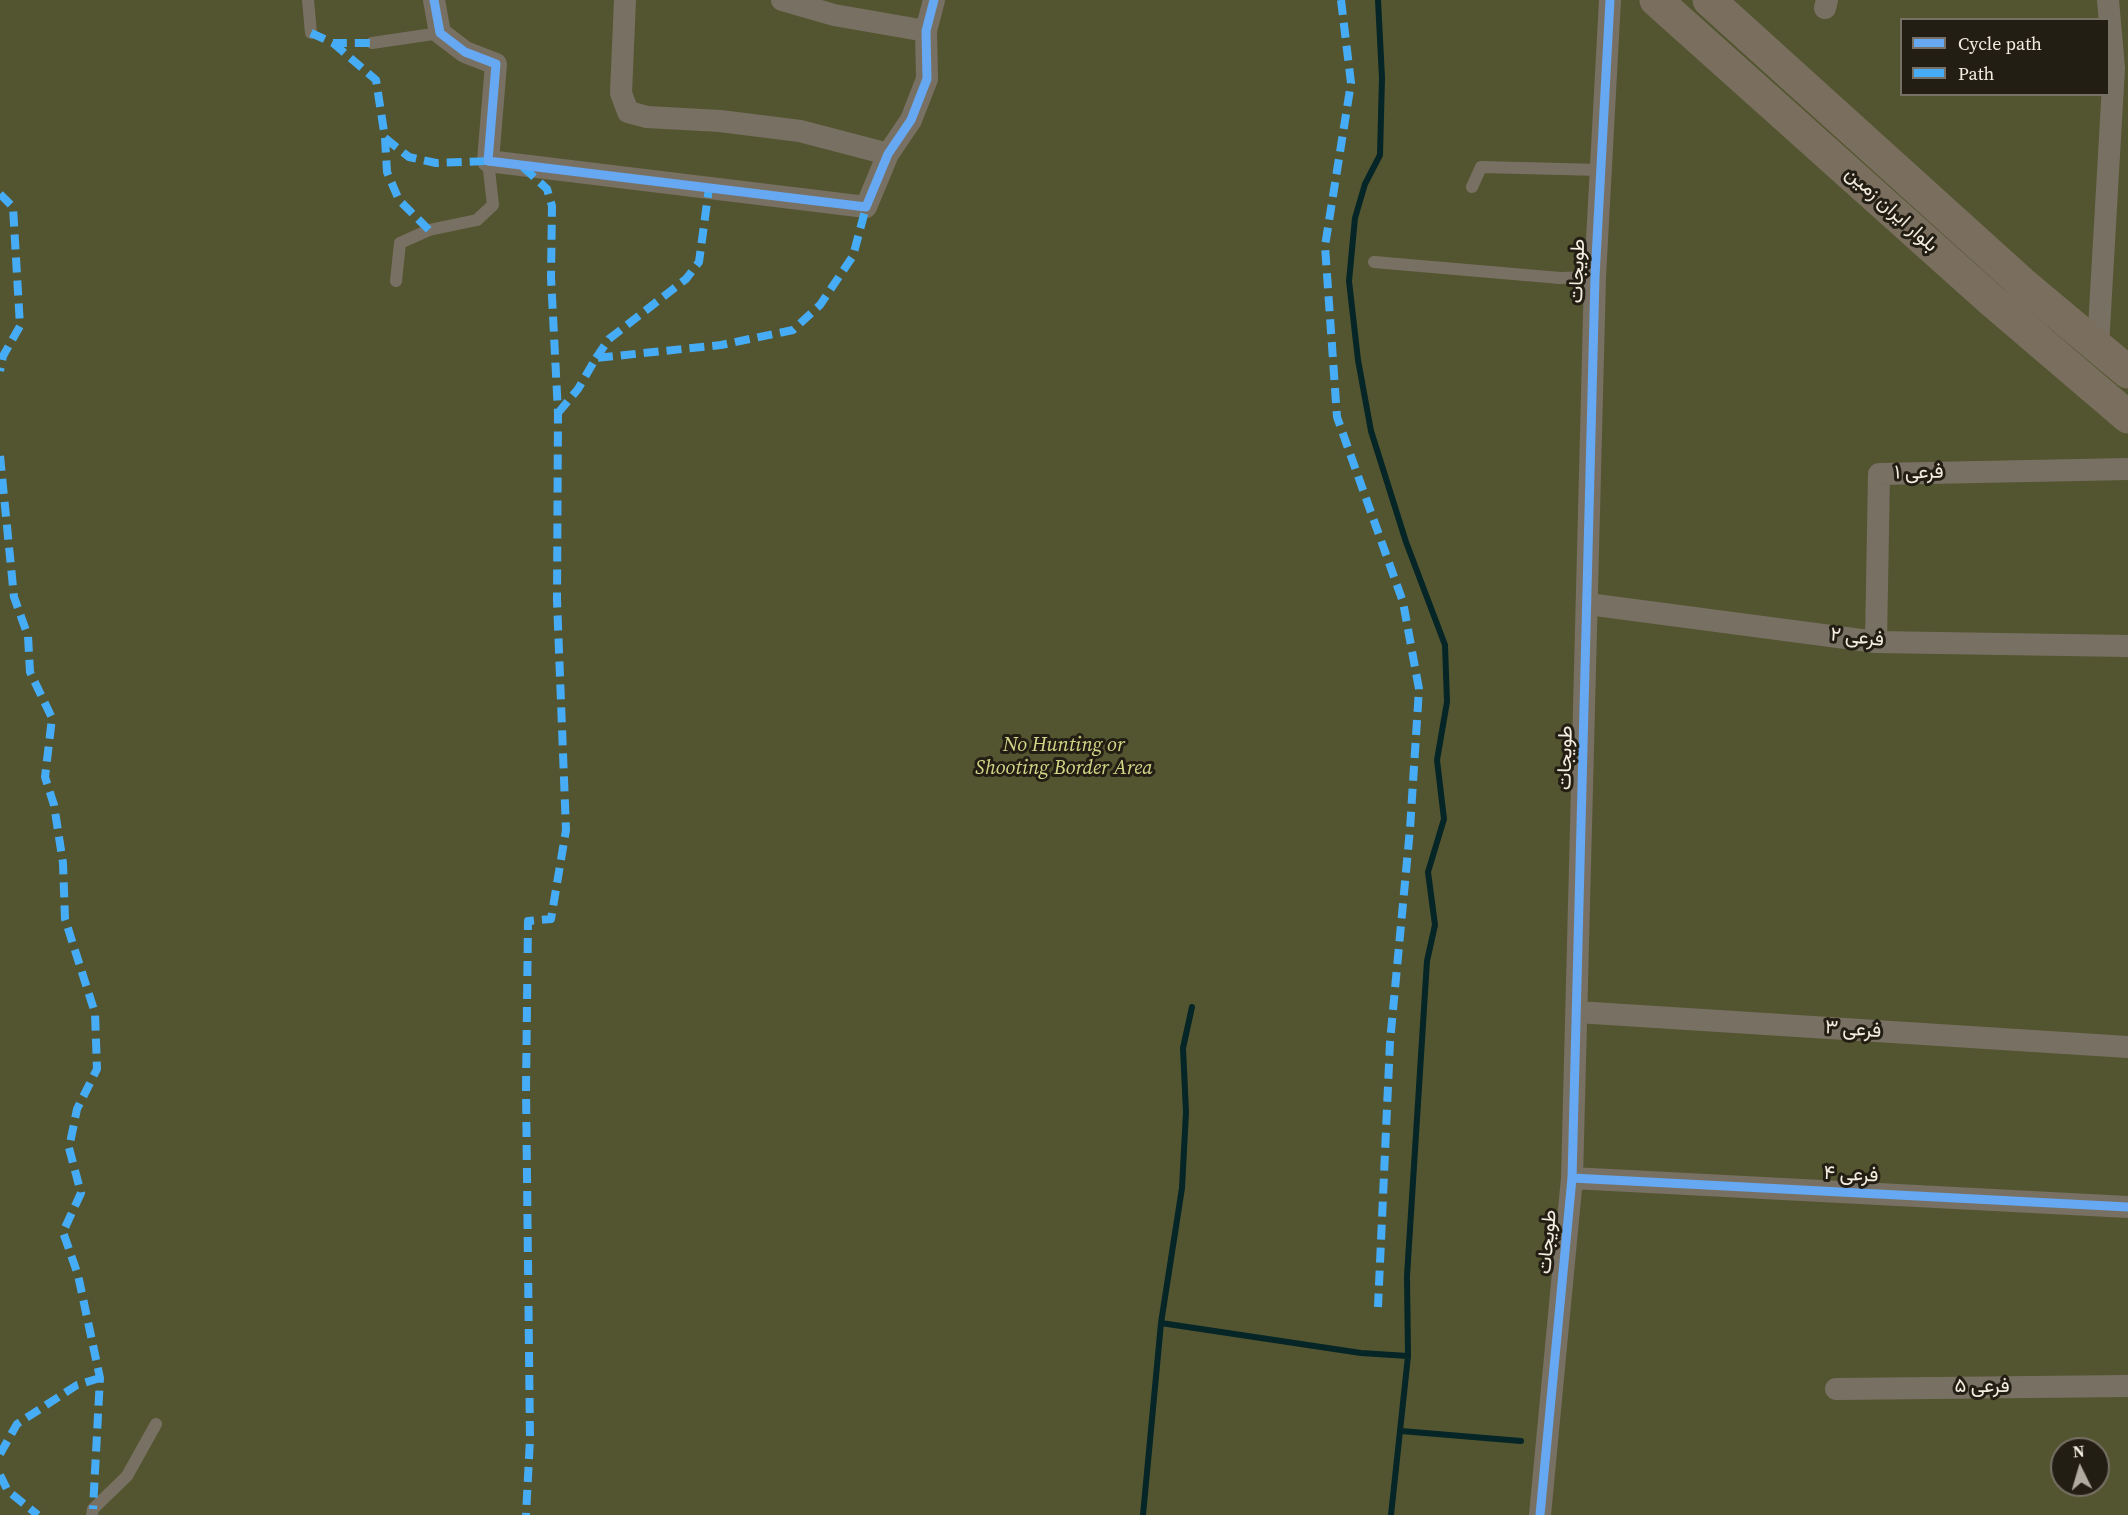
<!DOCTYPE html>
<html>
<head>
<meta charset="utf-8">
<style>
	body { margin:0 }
	#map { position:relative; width:2128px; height:1515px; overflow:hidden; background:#393328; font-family:"Source Serif 4",serif }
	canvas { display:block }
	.legend { position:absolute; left:1900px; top:18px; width:210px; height:78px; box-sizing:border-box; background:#231e14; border:2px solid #767065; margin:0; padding:8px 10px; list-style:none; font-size:18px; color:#f3ecdf }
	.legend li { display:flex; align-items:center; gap:12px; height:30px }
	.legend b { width:30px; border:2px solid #767065 }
	.north { position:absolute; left:2050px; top:1437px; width:60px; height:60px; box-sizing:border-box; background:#231e14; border:2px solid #767065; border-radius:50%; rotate:355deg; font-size:16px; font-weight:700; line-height:24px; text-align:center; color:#f3ecdf }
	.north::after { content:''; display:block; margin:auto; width:21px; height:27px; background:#b2ab9f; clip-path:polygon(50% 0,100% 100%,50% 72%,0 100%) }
</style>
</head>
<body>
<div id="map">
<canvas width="2128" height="1515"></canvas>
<ul class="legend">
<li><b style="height:8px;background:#66a8f1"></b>Cycle path</li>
<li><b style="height:8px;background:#46acf6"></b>Path</li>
</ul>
<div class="north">N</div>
</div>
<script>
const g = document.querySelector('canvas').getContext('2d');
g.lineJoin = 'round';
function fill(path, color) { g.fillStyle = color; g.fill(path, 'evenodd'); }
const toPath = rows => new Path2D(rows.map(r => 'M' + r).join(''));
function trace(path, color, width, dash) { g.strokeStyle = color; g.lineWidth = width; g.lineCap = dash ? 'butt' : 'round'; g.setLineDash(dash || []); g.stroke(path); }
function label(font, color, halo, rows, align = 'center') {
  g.font = font + ' "Source Serif 4",Vazirmatn,serif'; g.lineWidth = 6; g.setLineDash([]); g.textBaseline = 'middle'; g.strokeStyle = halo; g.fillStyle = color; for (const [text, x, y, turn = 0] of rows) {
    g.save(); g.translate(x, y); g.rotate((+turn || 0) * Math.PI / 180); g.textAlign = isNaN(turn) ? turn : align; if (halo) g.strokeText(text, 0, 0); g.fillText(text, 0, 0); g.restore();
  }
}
const green = toPath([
	[0,0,2128,0,2128,1515,0,1515],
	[1902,20,2108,20,2108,94,1902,94],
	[2062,1449,2098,1449,2098,1485,2062,1485]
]);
const stream = toPath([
	[1378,0,1382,78,1380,155,1365,184,1355,218,1349,281,1358,360,1371,431,1406,542,1445,645,1447,702,1437,760,1444,819,1428,872,1435,925,1427,961,1407,1276,1408,1356,1391,1515],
	[1192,1007,1183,1048,1186,1112,1182,1188,1161,1323,1361,1353,1408,1356],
	[1401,1431,1521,1441],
	[1143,1515,1161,1323]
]);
const service = toPath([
	[308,0,311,33],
	[372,43,440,33],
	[1472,187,1481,167,1601,170],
	[1374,262,1560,278,1595,277],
	[396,281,400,243,429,230,477,220,493,205,488,161],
	[92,1515,93,1509,127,1476,156,1424]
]);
const minor = toPath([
	[434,0,440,33,465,52,496,64,488,161,866,207,888,154,911,120,927,79,926,31,934,0],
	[625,0,621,93,628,112,647,117,720,121,800,131,888,154],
	[782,0,834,15,926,31],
	[1825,8,1827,0],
	[2098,346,2114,68,2108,0],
	[1588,604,1876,642,2128,646],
	[1876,642,1879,474,2128,469],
	[1577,1012,2128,1047],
	[1572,1178,2128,1207],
	[1836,1389,2128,1386],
	[1540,1515,1572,1178,1595,277,1610,0]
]);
const primary = toPath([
	[1656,0,1991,300,2128,417],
	[1709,0,2024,285,2128,372]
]);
const quiet = toPath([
	[1341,0,1351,83,1325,246,1337,417,1403,602,1419,689,1410,829,1390,1042,1378,1307],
	[311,33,333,43,372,43],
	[333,43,376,80,385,138,387,172,399,200,429,230],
	[385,138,409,157,436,163,488,161],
	[523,167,547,189,552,206,551,277,558,413,557,600,566,830,551,919,528,921,526,1089,530,1439,526,1515],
	[0,194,13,207,20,326,3,356,0,371],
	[596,358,609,339,686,279,699,262,709,188],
	[558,413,578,389,596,358,721,345,793,330,820,305,853,256,866,207],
	[0,456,14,597,28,636,30,672,52,718,45,777,54,805,63,863,65,919,95,1013,97,1069,77,1109,69,1148,81,1193,63,1232,78,1275,100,1378,93,1509],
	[0,1454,17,1424,77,1385,100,1378],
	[0,1475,8,1491,38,1515]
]);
const cycleway = toPath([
	[434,0,440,33,465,52,496,64,488,161,866,207,888,154,911,120,927,79,926,31,934,0],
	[1572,1178,2128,1207],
	[1540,1515,1572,1178,1595,277,1610,0]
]);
const streetNames = [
	["بلوار ایران زمین",1891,210,42],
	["طویجات",1578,271,-88],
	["فرعی ۱",1919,473,-1],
	["فرعی ۲",1857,638,6],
	["طویجات",1566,758,-89],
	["فرعی ۳",1853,1030,4],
	["فرعی ۴",1851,1175,3],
	["طویجات",1548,1242,-85],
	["فرعی ۵",1982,1387]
];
const parkNames = [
	["No Hunting or",1064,746],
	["Shooting Border Area",1064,769]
];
fill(green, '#535530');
trace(stream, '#052526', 6);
trace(service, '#797064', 12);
trace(minor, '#797064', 22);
trace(primary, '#7a6f5f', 33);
trace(quiet, '#46acf6', 8, [15, 8]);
trace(cycleway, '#66a8f1', 9);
label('20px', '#f3ecdf', '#231e14', streetNames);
label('italic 20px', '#d3d889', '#231e14', parkNames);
</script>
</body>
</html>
